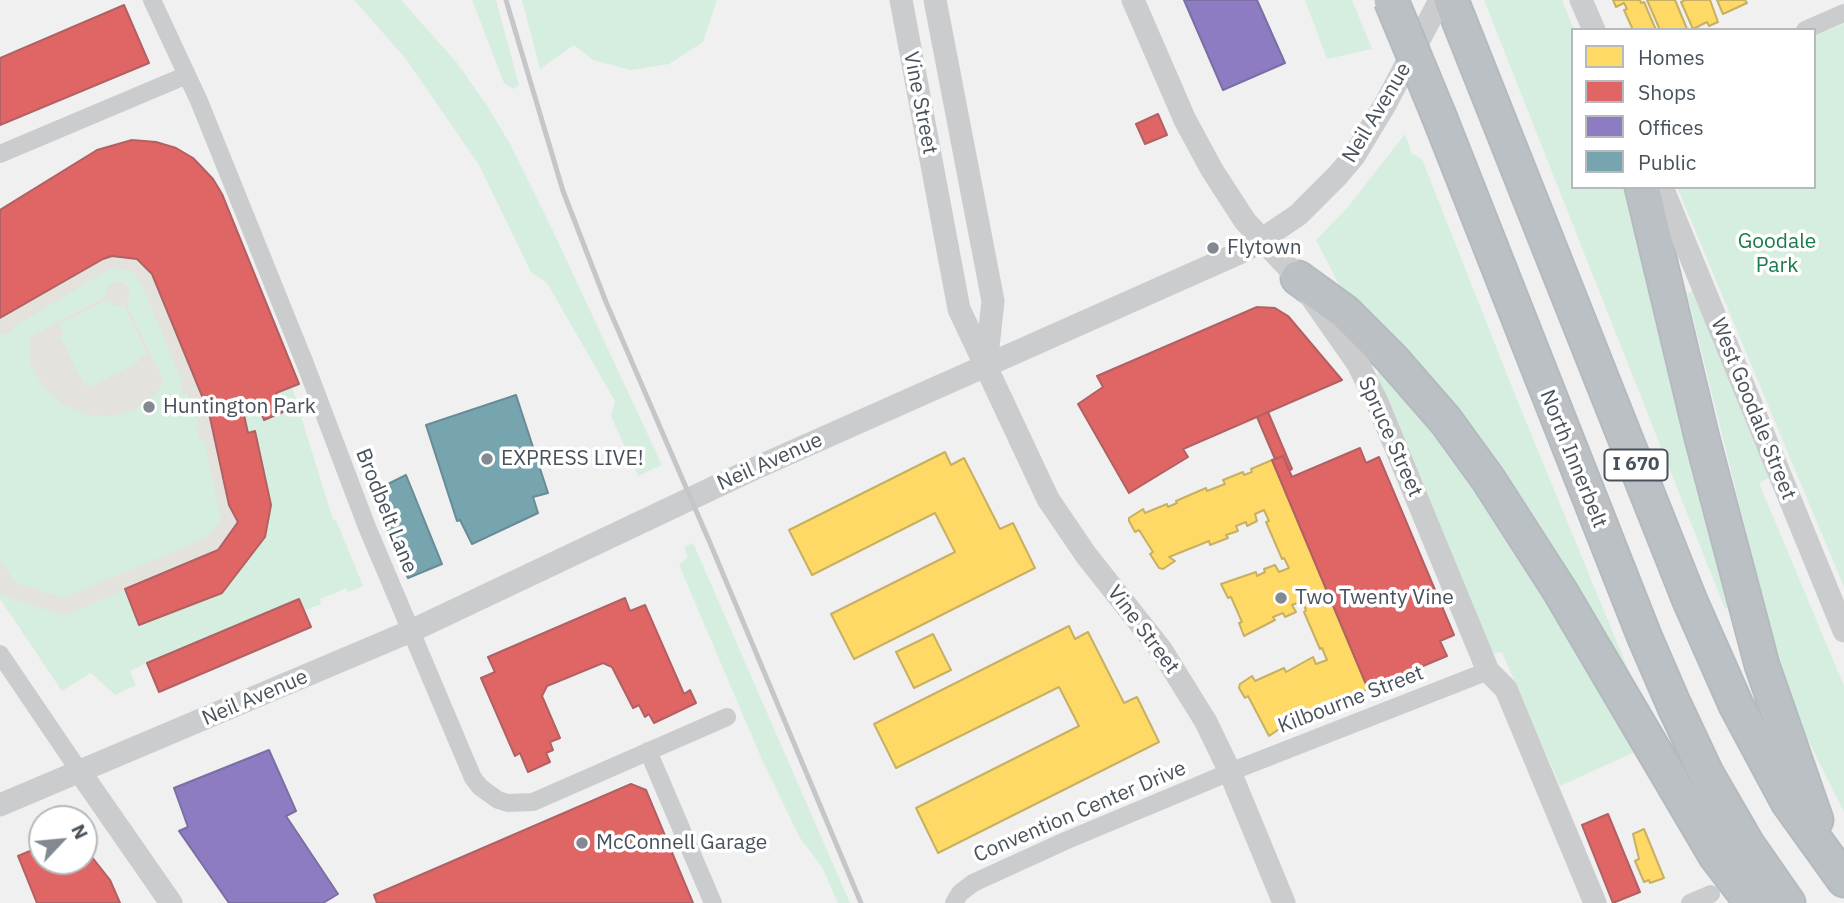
<!DOCTYPE html>
<html>
<head>
<meta charset="utf-8">
<style>
	body { margin:0 }
	#map { position:relative; width:1844px; height:903px; overflow:hidden; background:#f0f0f0; font-family:"IBM Plex Sans",sans-serif }
	canvas { display:block }
	.legend { position:absolute; left:1571px; top:28px; width:245px; height:161px; box-sizing:border-box; background:#fff; border:2px solid #b6babe; margin:0; padding:9px 12px; list-style:none; font-size:21px; color:#48525c }
	.legend li { display:flex; align-items:center; gap:14px; height:35px }
	.legend b { width:35px; border:2px solid #b6babe }
	.north { position:absolute; left:28px; top:805px; width:70px; height:70px; box-sizing:border-box; background:#fff; border:2px solid #b6babe; border-radius:50%; rotate:64deg; font-size:19px; font-weight:700; line-height:28px; text-align:center; color:#48525c }
	.north::after { content:''; display:block; margin:auto; width:24px; height:32px; background:#838990; clip-path:polygon(50% 0,100% 100%,50% 72%,0 100%) }
</style>
</head>
<body>
<div id="map">
<canvas width="1844" height="903"></canvas>
<ul class="legend">
<li><b style="height:19px;background:#ffd966"></b>Homes</li>
<li><b style="height:19px;background:#e06666"></b>Shops</li>
<li><b style="height:19px;background:#8e7cc3"></b>Offices</li>
<li><b style="height:19px;background:#76a5af"></b>Public</li>
</ul>
<div class="north">N</div>
</div>
<script>
const g = document.querySelector('canvas').getContext('2d');
g.lineJoin = 'round';
function fill(path, color) { g.fillStyle = color; g.fill(path, 'evenodd'); }
const toPath = rows => new Path2D(rows.map(r => 'M' + r).join(''));
function trace(path, color, width, dash) { g.strokeStyle = color; g.lineWidth = width; g.lineCap = dash ? 'butt' : 'round'; g.setLineDash(dash || []); g.stroke(path); }
function label(font, color, halo, rows, align = 'center') {
  g.font = font + ' "IBM Plex Sans",sans-serif'; g.lineWidth = 7; g.setLineDash([]); g.textBaseline = 'middle'; g.strokeStyle = halo; g.fillStyle = color; for (const [text, x, y, turn = 0] of rows) {
    g.save(); g.translate(x, y); g.rotate((+turn || 0) * Math.PI / 180); g.textAlign = isNaN(turn) ? turn : align; if (halo) g.strokeText(text, 0, 0); g.fillText(text, 0, 0); g.restore();
  }
}
const green = toPath([
	[354,0,401,0,457,63,486,104,510,144,553,231,662,465,638,476,611,416,615,401,547,283,531,272,479,165,406,59],
	[472,0,496,0,519,85,513,89,504,83],
	[522,0,717,0,703,42,669,64,631,70,593,60,574,45,540,69],
	[1305,0,1352,0,1372,49,1327,59],
	[1484,0,1562,0,1574,30,1573,187,1626,187,1731,606,1725,609],
	[1844,24,1844,587,1677,187,1814,187,1814,36],
	[1405,134,1412,154,1422,159,1517,400,1633,681,1628,683,1347,300,1316,240,1348,207],
	[132,140,156,142,176,148,201,164,218,186,299,384,292,387,333,520,336,520,363,586,348,592,346,588,333,594,320,599,321,604,304,611,311,627,159,692,146,663,130,671,136,685,115,695,91,673,62,691,0,599,0,210,97,150],
	[1694,291,1773,476,1759,483,1844,686,1844,812,1802,728,1769,624,1687,293],
	[1381,365,1476,484,1639,750,1560,786,1502,652,1492,654,1377,375],
	[693,543,707,575,850,903,838,903,822,867,800,838,763,762,679,565,688,557,684,547]
]);
const sand = toPath([
	[112,256,137,259,152,274,209,413,229,505,238,522,218,550,64,616,0,594,0,560,16,583,64,598,208,537,221,519,204,440,201,441,196,428,200,425,187,393,183,394,180,386,183,384,142,285,133,272,115,268,108,270,12,328,13,331,5,335,3,333,0,335,0,318,103,259],
	[115,282,122,282,128,287,130,295,126,303,164,381,155,395,131,411,111,416,87,415,63,405,43,387,30,362,29,338,106,296,108,287],
	[108,300,115,306,124,305,147,354,138,358,139,362,90,387,84,384,60,336,64,334,59,325]
]);
const homes = toPath([
	[1613,0,1640,0,1641,3,1644,2,1656,30,1633,30,1624,10,1627,9,1624,3,1616,7,1613,0],
	[1647,0,1675,0,1687,29,1660,30,1647,0],
	[1685,0,1710,0,1718,22,1709,26,1707,22,1693,29,1681,2,1685,0],
	[1717,0,1745,0,1747,3,1723,14,1717,0],
	[945,452,951,465,964,458,1000,529,1013,523,1035,568,854,659,831,614,955,552,935,513,812,575,789,530,945,452],
	[1272,460,1368,689,1347,698,1346,694,1329,701,1331,705,1311,713,1309,710,1301,713,1302,716,1283,724,1285,725,1269,736,1248,696,1245,698,1239,688,1240,684,1252,676,1255,681,1284,668,1286,672,1313,657,1316,664,1327,660,1322,648,1320,649,1304,612,1306,610,1302,601,1292,605,1296,612,1285,617,1283,613,1273,617,1275,620,1244,636,1239,623,1242,622,1231,597,1228,598,1221,584,1256,572,1257,576,1265,572,1264,569,1275,565,1279,572,1289,568,1284,558,1282,559,1266,522,1269,521,1264,510,1255,514,1257,521,1247,526,1246,522,1236,526,1238,531,1226,535,1228,538,1210,545,1209,541,1169,557,1175,561,1163,569,1159,568,1150,554,1153,552,1139,530,1135,532,1129,521,1129,518,1143,509,1145,513,1167,504,1168,507,1177,503,1176,501,1206,488,1207,491,1225,484,1223,480,1243,472,1244,475,1252,472,1251,469,1272,460],
	[1069,626,1075,639,1088,632,1124,703,1137,697,1159,742,938,853,916,808,1079,726,1059,687,896,768,874,724,1069,626],
	[933,634,951,670,914,688,896,652,933,634],
	[1644,829,1664,878,1650,883,1649,880,1644,882,1635,861,1639,859,1633,834,1644,829]
]);
const shops = toPath([
	[124,5,149,63,0,125,0,58,124,5],
	[1158,114,1167,135,1145,144,1136,124,1158,114],
	[132,140,156,142,176,148,193,158,213,179,222,194,299,384,276,393,283,412,264,420,256,400,242,406,248,433,255,431,271,505,265,537,222,593,139,625,125,589,218,550,238,522,229,505,209,413,152,274,137,259,112,256,103,259,0,318,0,210,97,150,132,140],
	[1257,307,1275,308,1288,316,1342,380,1183,449,1188,457,1129,493,1078,404,1103,387,1097,376,1257,307],
	[1268,412,1292,469,1289,471,1283,456,1275,459,1257,417,1268,412],
	[1360,448,1366,463,1379,457,1454,635,1440,641,1447,656,1368,689,1272,460,1283,456,1292,477,1360,448],
	[625,598,630,611,645,605,684,694,690,690,696,703,654,723,649,714,645,717,639,705,633,708,612,667,603,663,547,686,542,696,560,738,550,742,553,750,546,753,550,762,528,772,520,753,515,756,481,678,495,672,488,657,625,598],
	[299,599,311,627,159,692,147,663,299,599],
	[631,784,646,790,693,903,377,903,374,895,631,784],
	[1608,814,1640,892,1613,903,1582,825,1608,814],
	[42,846,42,861,84,861,84,847,110,880,120,903,37,903,18,856,42,846]
]);
const offices = toPath([
	[1184,0,1257,0,1285,63,1223,90,1184,0],
	[269,750,296,811,286,816,338,894,323,903,229,903,179,831,188,827,174,788,269,750]
]);
const public = toPath([
	[516,395,548,493,533,497,538,513,472,544,460,520,457,521,426,425,516,395],
	[406,475,442,564,408,578,372,492,406,475]
]);
const minor = toPath([
	[152,0,199,101,306,366,367,527,473,778,480,787,498,800,508,803,533,802,727,717],
	[1805,30,1844,13],
	[0,154,187,75],
	[0,654,80,772],
	[648,751,713,903],
	[954,903,960,893,973,883,1065,841,1230,772,1488,671],
	[1690,903,1711,894]
]);
const tertiary = toPath([
	[901,0,959,309,1048,499,1086,555,1162,651,1206,722,1230,772,1284,903],
	[935,0,993,301,986,366],
	[1133,0,1185,120,1212,170,1245,221,1298,278,1358,364,1377,402,1488,671,1506,689,1595,903],
	[1581,0,1594,30],
	[1662,187,1844,631],
	[80,772,171,903],
	[0,805,411,631,749,471,1246,250,1298,215,1338,175,1354,156,1386,103,1440,0]
]);
const motorway = toPath([
	[1451,0,1690,601,1736,705,1788,802,1844,880],
	[1439,116,1645,638,1674,705,1706,773,1747,844,1788,903],
	[1642,187,1702,438,1762,665,1816,820],
	[1298,278,1345,312,1392,359,1446,421,1488,479,1560,591,1716,856,1752,903]
]);
const rail = toPath([
	[506,0,563,191,606,302,710,543,861,903]
]);
const motorwayBridge = toPath([
	[1391,0,1439,116]
]);
const markers = [
	[1213,248,7,"#838990"],
	[149,407,7,"#838990"],
	[487,459,7,"#838990"],
	[1281,598,7,"#838990"],
	[582,843,7,"#838990"]
];
const shields = [
	[1636,465,63]
];
const shieldNames = [
	["I 670",1636,465]
];
const streetNames = [
	["Vine Street",920,103,79],
	["Neil Avenue",1377,113,-59],
	["West Goodale Street",1753,409,68],
	["Spruce Street",1390,437,66],
	["North Innerbelt",1573,459,68],
	["Neil Avenue",770,462,-24],
	["Brodbelt Lane",386,511,68],
	["Vine Street",1143,630,53],
	["Neil Avenue",255,698,-23],
	["Kilbourne Street",1351,700,-21],
	["Convention Center Drive",1080,812,-23]
];
const parkNames = [
	["Goodale",1777,242],
	["Park",1777,266]
];
const poiNames = [
	["Flytown",1227,248],
	["Huntington Park",163,407],
	["EXPRESS LIVE!",501,459],
	["Two Twenty Vine",1295,598],
	["McConnell Garage",596,843]
];
fill(green, '#d5eedf');
fill(sand, '#e3e2dc');
fill(homes, '#ffd966');
trace(homes, '#c8b063', 2);
fill(shops, '#e06666');
trace(shops, '#b26063', 2);
fill(offices, '#8e7cc3');
trace(offices, '#796fa4', 2);
fill(public, '#76a5af');
trace(public, '#688c96', 2);
trace(motorway, '#b5babf', 37);
trace(minor, '#caccce', 18);
trace(tertiary, '#caccce', 23);
trace(motorway, '#bbc0c4', 33);
trace(rail, '#c5c6c8', 5);
trace(motorwayBridge, '#b5babf', 37, []);
trace(motorwayBridge, '#bbc0c4', 33);
for (const [x, y, r, color] of markers) { const dot = new Path2D(); dot.arc(x, y, r, 0, 2 * Math.PI); g.fillStyle = color; g.fill(dot); trace(dot, '#fff', 2.5); }
for (const [x, y, w] of shields) { const box = new Path2D(); box.roundRect(x - w / 2, y - 15.5, w, 31, 5); g.fillStyle = '#fff'; g.fill(box); trace(box, '#48525c', 2); }
label('bold 19px', '#48525c', null, shieldNames);
label('21px', '#48525c', '#fff', streetNames);
label('21px', '#1b7b4b', '#fff', parkNames);
label('21px', '#48525c', '#fff', poiNames, 'left');
</script>
</body>
</html>
